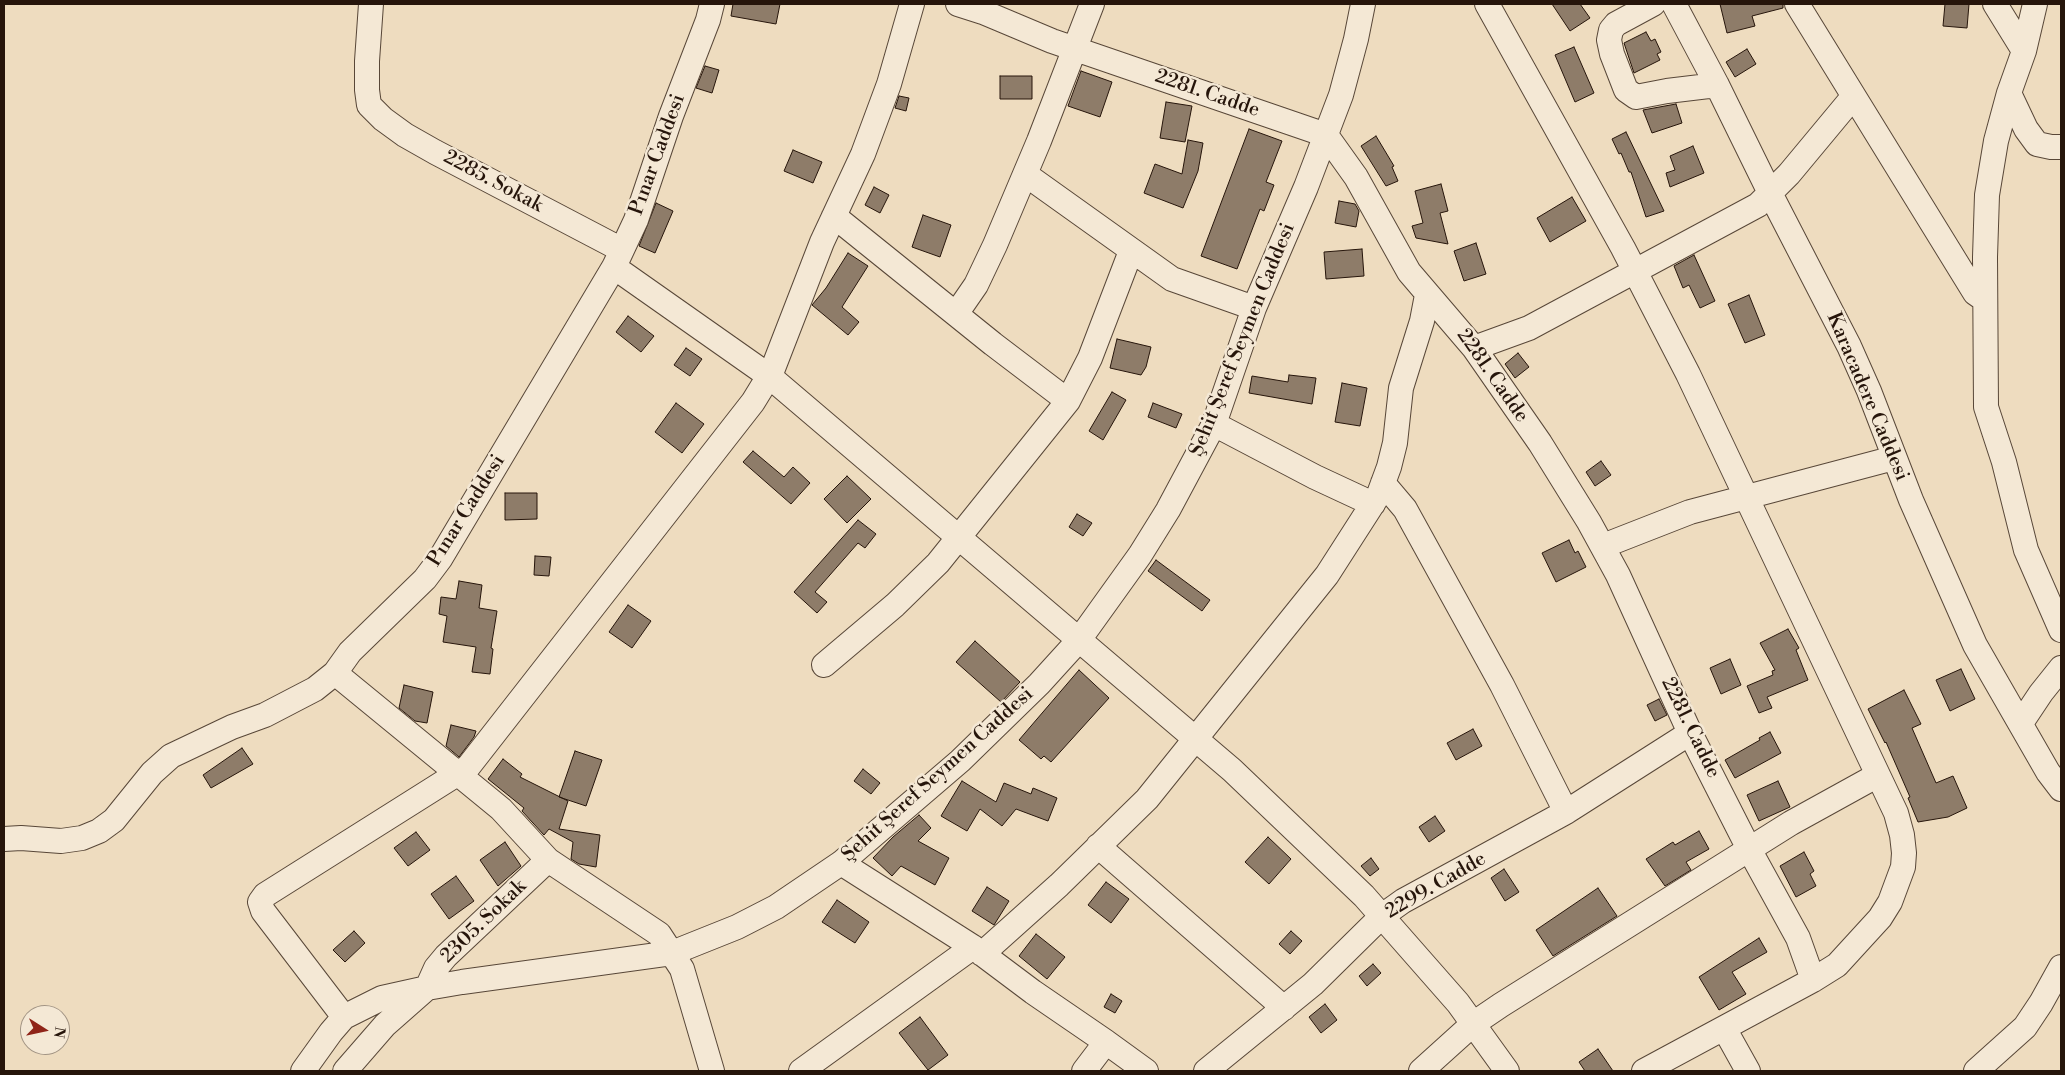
<!DOCTYPE html>
<html>
<head>
<meta charset="utf-8">
<style>
	body { margin:0 }
	#map { position:relative; width:2065px; height:1075px; overflow:hidden; background:#eedcbf; font-family:"Libre Bodoni",serif }
	canvas { display:block }
	.frame { position:absolute; inset:0; border:5px solid #26150b; pointer-events:none }
	.north { position:absolute; left:20px; top:1005px; width:50px; height:50px; box-sizing:border-box; background:#f4e8d5; border:1px solid #a29484; border-radius:50%; rotate:100deg; font-size:14px; font-weight:700; line-height:20px; text-align:center; color:#26150b }
	.north::after { content:''; display:block; margin:auto; width:18px; height:22px; background:#8f2418; clip-path:polygon(50% 0,100% 100%,50% 72%,0 100%) }
</style>
</head>
<body>
<div id="map">
<canvas width="2065" height="1075"></canvas>
<div class="frame"></div>
<div class="north">N</div>
</div>
<script>
const g = document.querySelector('canvas').getContext('2d');
g.lineJoin = 'round';
function fill(path, color) { g.fillStyle = color; g.fill(path, 'evenodd'); }
const toPath = rows => new Path2D(rows.map(r => 'M' + r).join(''));
function trace(path, color, width, dash) { g.strokeStyle = color; g.lineWidth = width; g.lineCap = dash ? 'butt' : 'round'; g.setLineDash(dash || []); g.stroke(path); }
function label(font, color, halo, rows, align = 'center') {
  g.font = font + ' "Libre Bodoni",serif'; g.lineWidth = 5; g.setLineDash([]); g.textBaseline = 'middle'; g.strokeStyle = halo; g.fillStyle = color; for (const [text, x, y, turn = 0] of rows) {
    g.save(); g.translate(x, y); g.rotate((+turn || 0) * Math.PI / 180); g.textAlign = isNaN(turn) ? turn : align; if (halo) g.strokeText(text, 0, 0); g.fillText(text, 0, 0); g.restore();
  }
}
const building = toPath([
	[733,4,780,4,776,24,731,16,733,4],
	[1552,4,1580,4,1590,18,1570,31,1552,4],
	[1720,4,1783,4,1783,8,1752,16,1755,26,1727,33,1720,4],
	[1945,4,1969,4,1967,28,1943,26,1945,4],
	[1646,32,1651,41,1655,39,1661,52,1657,54,1660,60,1634,73,1624,43,1646,32],
	[1574,47,1594,93,1575,102,1555,55,1574,47],
	[1747,49,1756,64,1735,77,1726,62,1747,49],
	[705,66,719,70,712,93,696,88,705,66],
	[1081,71,1112,82,1100,117,1068,106,1081,71],
	[1000,76,1032,76,1032,99,1000,99,1000,76],
	[899,96,909,98,906,111,895,108,899,96],
	[1166,102,1192,106,1185,142,1160,138,1166,102],
	[1676,104,1682,123,1652,133,1643,110,1676,104],
	[1249,129,1282,141,1266,182,1274,185,1264,211,1260,209,1237,269,1201,256,1249,129],
	[1626,132,1664,211,1646,217,1631,172,1629,172,1621,153,1619,154,1612,139,1626,132],
	[1376,136,1394,166,1392,167,1398,181,1386,186,1361,146,1376,136],
	[1188,140,1203,143,1198,171,1183,208,1144,193,1155,164,1182,174,1188,140],
	[1693,146,1704,173,1670,187,1666,173,1675,170,1670,156,1693,146],
	[793,150,822,162,813,183,784,171,793,150],
	[1441,184,1448,211,1440,213,1448,244,1416,238,1412,226,1423,223,1415,191,1441,184],
	[874,187,889,195,880,213,865,205,874,187],
	[1572,197,1586,221,1550,242,1537,218,1572,197],
	[1339,201,1355,204,1359,211,1356,227,1335,223,1339,201],
	[656,203,673,211,655,253,639,246,656,203],
	[923,215,951,225,940,257,912,247,923,215],
	[1476,243,1486,274,1464,281,1454,251,1476,243],
	[1362,249,1364,276,1326,279,1324,252,1362,249],
	[848,253,868,266,842,307,859,322,848,335,812,305,826,288,848,253],
	[1694,255,1715,301,1700,308,1689,285,1683,288,1674,266,1694,255],
	[1749,295,1765,335,1745,343,1728,304,1749,295],
	[628,316,654,336,641,352,616,332,628,316],
	[1117,339,1151,347,1146,367,1141,375,1110,368,1117,339],
	[686,348,702,359,690,376,674,365,686,348],
	[1518,353,1529,367,1515,378,1505,364,1518,353],
	[1289,375,1316,378,1312,404,1249,393,1252,376,1288,382,1289,375],
	[1342,383,1367,388,1360,426,1335,422,1342,383],
	[1112,392,1126,400,1103,440,1089,431,1112,392],
	[676,403,704,424,682,453,655,432,676,403],
	[1153,403,1182,414,1176,428,1148,417,1153,403],
	[753,451,784,477,793,467,810,483,791,504,743,462,753,451],
	[1601,461,1611,475,1595,486,1586,472,1601,461],
	[847,476,871,499,847,523,824,499,847,476],
	[505,493,537,493,537,519,505,520,505,493],
	[1077,514,1092,523,1083,536,1069,527,1077,514],
	[858,520,876,534,865,548,858,543,815,592,827,602,817,613,794,592,858,520],
	[1569,540,1575,553,1578,551,1586,567,1556,582,1542,553,1569,540],
	[535,556,551,557,549,576,534,575,535,556],
	[1156,560,1210,600,1202,611,1148,571,1156,560],
	[459,581,482,585,479,608,497,611,491,648,493,649,490,674,472,672,476,647,443,642,447,616,439,614,441,597,456,599,459,581],
	[628,605,651,621,632,648,609,632,628,605],
	[1788,629,1799,648,1796,650,1808,680,1767,697,1772,708,1759,713,1747,686,1773,675,1772,671,1775,670,1760,643,1788,629],
	[975,641,1020,682,1001,702,956,662,975,641],
	[1730,659,1741,685,1721,694,1710,668,1730,659],
	[1961,669,1975,699,1950,711,1936,680,1961,669],
	[1079,670,1109,698,1051,762,1044,756,1041,759,1019,740,1079,670],
	[404,685,433,692,427,723,415,721,399,708,404,685],
	[1904,690,1921,724,1912,728,1936,783,1953,776,1967,808,1948,817,1918,822,1908,798,1910,797,1886,742,1885,743,1868,709,1904,690],
	[1659,699,1667,715,1655,721,1647,705,1659,699],
	[451,725,476,731,474,737,459,757,446,746,451,725],
	[1473,729,1482,746,1456,760,1447,743,1473,729],
	[1770,732,1781,753,1735,778,1725,760,1760,740,1759,738,1770,732],
	[242,748,253,764,211,788,203,775,242,748],
	[575,751,602,760,586,806,559,797,575,751],
	[503,759,522,774,520,777,568,801,559,829,600,835,596,867,579,864,571,859,573,842,549,829,544,835,522,811,524,808,488,779,503,759],
	[863,769,880,783,871,794,854,781,863,769],
	[962,781,996,802,1004,783,1031,794,1033,788,1057,798,1048,821,1016,809,1002,826,980,809,967,831,941,816,962,781],
	[1778,781,1790,807,1759,821,1747,795,1778,781],
	[919,815,931,828,918,841,949,858,935,885,901,866,892,876,873,858,893,837,919,815],
	[1435,816,1445,831,1429,842,1419,827,1435,816],
	[1699,831,1709,849,1686,862,1691,870,1665,886,1646,859,1673,842,1675,845,1699,831],
	[416,832,430,850,408,866,394,848,416,832],
	[1268,837,1291,859,1269,884,1245,862,1268,837],
	[505,842,521,866,498,886,480,860,505,842],
	[1804,852,1814,871,1810,874,1816,886,1796,897,1780,866,1804,852],
	[1371,858,1379,869,1370,876,1361,866,1371,858],
	[1504,869,1519,892,1505,901,1491,878,1504,869],
	[456,876,474,901,449,919,431,894,456,876],
	[1106,882,1129,899,1111,923,1088,905,1106,882],
	[987,887,1009,901,994,925,972,911,987,887],
	[1598,888,1617,916,1553,956,1536,930,1598,888],
	[837,900,869,922,855,943,822,922,837,900],
	[354,931,365,943,345,962,333,950,354,931],
	[1291,931,1302,941,1290,954,1279,944,1291,931],
	[1036,934,1065,957,1047,979,1019,956,1036,934],
	[1759,938,1767,952,1732,972,1746,994,1719,1010,1699,977,1759,938],
	[1373,964,1381,973,1367,986,1359,976,1373,964],
	[1111,994,1122,1001,1115,1013,1104,1007,1111,994],
	[1325,1004,1337,1020,1321,1033,1309,1017,1325,1004],
	[920,1017,948,1055,928,1070,899,1033,920,1017],
	[1598,1049,1613,1071,1585,1071,1579,1062,1598,1049]
]);
const minor = toPath([
	[371,4,367,61,367,90,369,105,383,119,405,135,435,152,622,250],
	[958,4,983,12,1052,41,1326,135,1356,177,1409,272,1474,348,1540,443,1589,522,1618,575,1690,733,1749,849,1798,938,1813,980],
	[1487,4,1623,248,1688,374,1896,813,1902,835,1904,853,1903,867,1890,902,1880,918,1837,965,1813,980,1644,1071],
	[1653,4,1616,24,1611,30,1609,40,1612,54,1626,90,1636,97,1667,91,1717,85],
	[1674,4,1717,85,1771,195,1849,346,1869,391,1911,500,1975,645,2048,772,2061,789],
	[1797,4,1975,293,1985,300],
	[1995,4,2024,51],
	[2035,4,2024,51,2009,93,1996,141,1987,195,1985,257,1986,407,2004,462,2026,550,2061,630],
	[2009,93,2026,129,2037,144,2051,147,2061,147],
	[1025,174,1172,279,1254,308],
	[834,216,993,344,1068,401],
	[614,267,769,376,1232,770,1364,896,1458,1003,1507,1071],
	[956,314,976,285,995,245,1039,141,1092,4],
	[1474,348,1529,328,1758,205,1789,174,1853,97],
	[1214,424,1315,477,1373,504],
	[1383,483,1405,509,1502,685,1566,812],
	[1603,546,1690,512,1894,458],
	[824,665,895,605,938,563,1068,401,1090,358,1131,251],
	[335,673,501,809,548,860,659,934,682,969,712,1071],
	[2021,723,2041,693,2061,668],
	[4,839,21,838,61,841,82,838,99,831,114,820,152,773,171,756,232,727,265,715,315,689,335,673,350,652,425,579,440,559,614,267,636,220,671,116,708,20,712,4],
	[1098,846,1284,1008],
	[841,863,973,947,1033,992,1106,1042,1146,1071],
	[982,954,1059,885,1147,799,1327,575,1379,494,1389,467,1395,443,1401,388,1422,321,1427,295],
	[344,1017,263,911,260,902,265,895,468,767,753,402,772,371,822,242,863,154,889,84,912,4],
	[1724,1028,1748,1071],
	[303,1071,331,1032,344,1017,382,998,427,988,436,968,446,956,548,860],
	[345,1071,385,1025,427,988,462,982,672,953,737,927,776,907,841,863,960,761,1039,684,1079,640,1140,555,1168,510,1214,424,1254,308,1306,187,1341,95,1356,39,1363,4],
	[801,1071,973,947],
	[1084,1071,1106,1042],
	[1206,1071,1313,984,1382,916,1403,901,1566,812,1690,733],
	[1421,1071,1473,1024,1501,1005,1791,823,1878,775],
	[1976,1071,2025,1027,2041,1003,2061,967]
]);
const streetNames = [
	["2281. Cadde",1207,94,19],
	["Pınar Caddesi",658,155,-70],
	["2285. Sokak",493,182,28],
	["Şehit Şeref Seymen Caddesi",1243,340,-68],
	["2281. Cadde",1492,376,55],
	["Karacadere Caddesi",1867,397,67],
	["Pınar Caddesi",467,511,-58],
	["2281. Cadde",1690,728,64],
	["Şehit Şeref Seymen Caddesi",938,775,-42],
	["2299. Cadde",1436,886,-30],
	["2305. Sokak",484,922,-44]
];
fill(building, '#8e7c69');
trace(building, '#26150b', 1);
trace(minor, '#584738', 26);
trace(minor, '#f4e8d5', 24);
label('20px', '#26150b', '#f4e8d5', streetNames);
</script>
</body>
</html>
